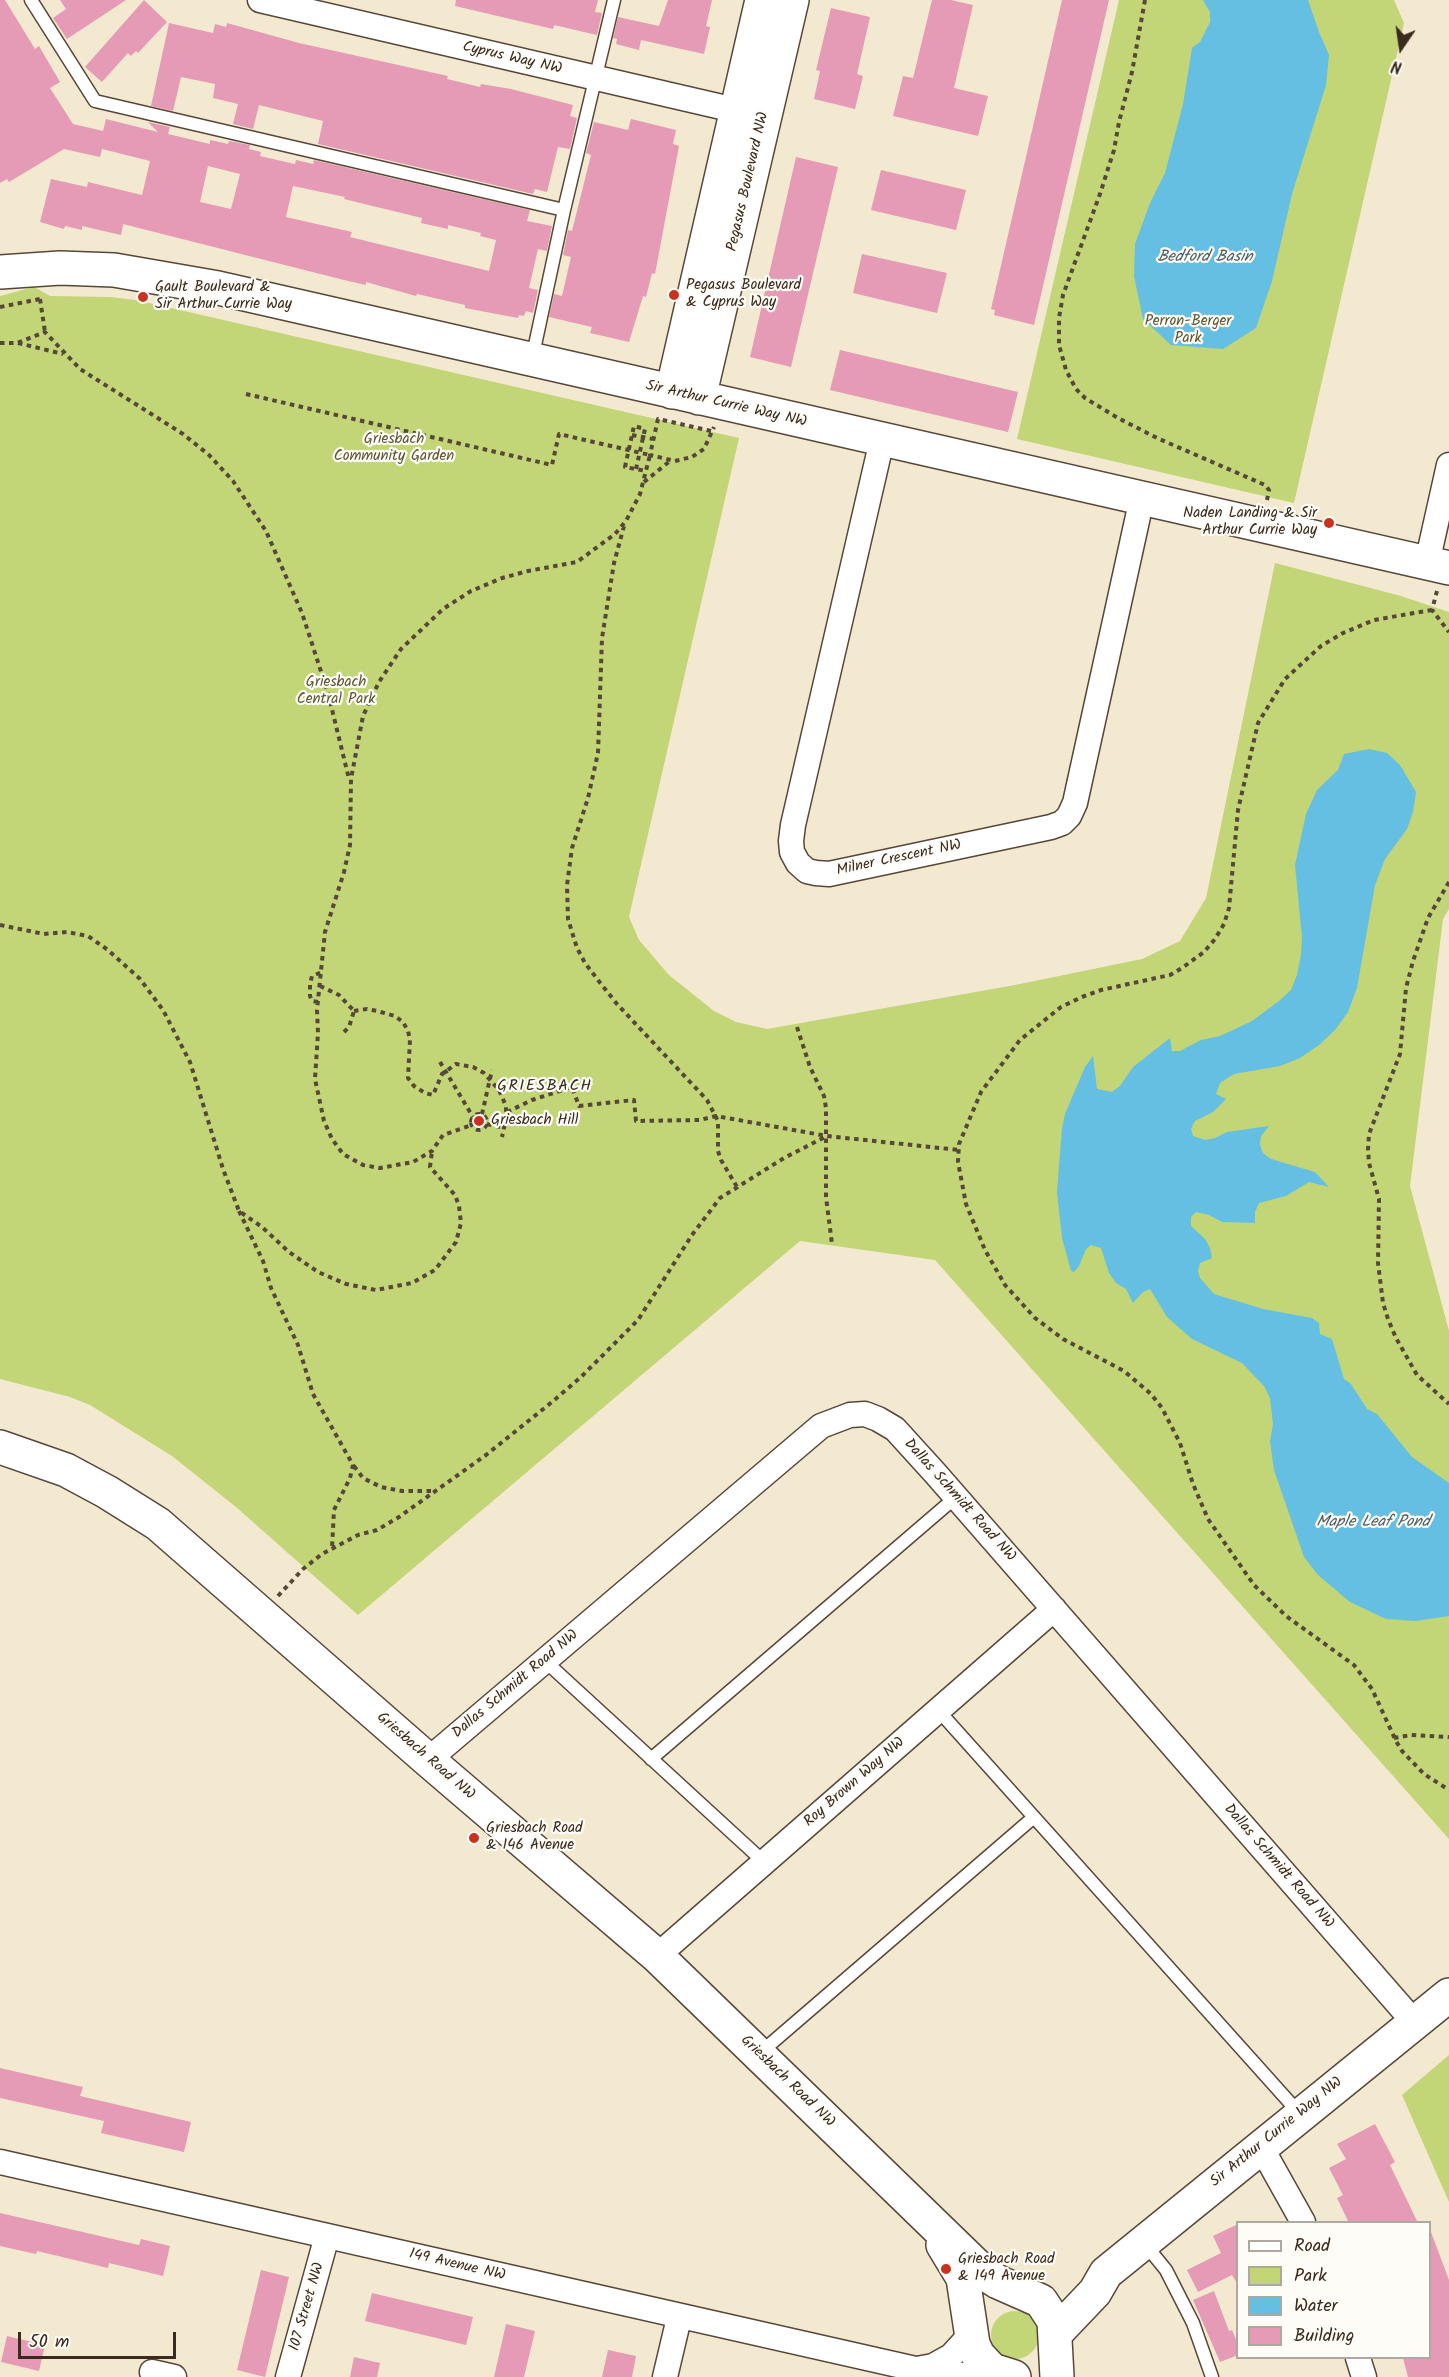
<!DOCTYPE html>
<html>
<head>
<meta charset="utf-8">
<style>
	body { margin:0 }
	#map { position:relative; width:1449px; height:2377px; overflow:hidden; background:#f3e9d1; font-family:Kalam,sans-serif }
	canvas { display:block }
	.legend { position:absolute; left:1236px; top:2221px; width:195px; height:138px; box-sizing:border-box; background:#fdfcf7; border:2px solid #afa8a0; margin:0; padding:8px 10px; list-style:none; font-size:18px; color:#3b2a1e }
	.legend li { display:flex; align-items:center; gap:12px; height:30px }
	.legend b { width:30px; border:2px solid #afa8a0 }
	.north { position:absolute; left:1371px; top:18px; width:60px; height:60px; -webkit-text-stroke:4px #fdfcf7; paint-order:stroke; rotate:193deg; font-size:16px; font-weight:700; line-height:24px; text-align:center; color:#3b2a1e }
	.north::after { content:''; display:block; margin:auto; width:21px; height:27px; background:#3b2a1e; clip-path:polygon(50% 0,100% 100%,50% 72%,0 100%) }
	.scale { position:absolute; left:18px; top:2332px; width:158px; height:27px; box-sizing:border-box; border:3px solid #3b2a1e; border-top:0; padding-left:8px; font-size:18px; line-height:21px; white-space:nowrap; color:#3b2a1e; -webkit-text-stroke:4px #fdfcf7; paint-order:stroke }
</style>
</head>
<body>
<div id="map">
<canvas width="1449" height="2377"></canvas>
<ul class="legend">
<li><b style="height:8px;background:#fff"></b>Road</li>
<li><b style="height:16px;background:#c2d577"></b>Park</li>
<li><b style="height:16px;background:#64bfe2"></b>Water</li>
<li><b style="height:16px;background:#e59bb5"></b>Building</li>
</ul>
<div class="north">N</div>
<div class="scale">50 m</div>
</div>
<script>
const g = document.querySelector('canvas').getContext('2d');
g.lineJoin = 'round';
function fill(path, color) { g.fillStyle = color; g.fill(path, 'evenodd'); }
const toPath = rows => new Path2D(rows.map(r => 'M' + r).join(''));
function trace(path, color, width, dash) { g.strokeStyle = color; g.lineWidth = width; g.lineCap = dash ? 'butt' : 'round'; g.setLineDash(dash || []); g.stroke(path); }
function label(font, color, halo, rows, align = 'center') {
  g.font = font + ' Kalam,sans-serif'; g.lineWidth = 4.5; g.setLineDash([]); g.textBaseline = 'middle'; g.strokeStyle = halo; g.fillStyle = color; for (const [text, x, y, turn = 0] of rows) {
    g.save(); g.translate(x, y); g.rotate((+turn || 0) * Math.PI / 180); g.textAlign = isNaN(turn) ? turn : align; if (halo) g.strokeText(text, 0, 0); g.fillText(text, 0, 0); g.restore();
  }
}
const green = toPath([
	[1119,0,1394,0,1404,23,1294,503,1017,439],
	[34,287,50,296,110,297,136,300,739,438,629,917,639,940,669,975,714,1011,736,1022,767,1029,1015,985,1142,959,1180,941,1206,898,1275,563,1401,596,1449,612,1449,909,1443,919,1410,1186,1449,1331,1449,1839,935,1260,800,1241,358,1615,236,1507,172,1456,90,1405,70,1397,0,1379,0,296],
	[1449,2055,1449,2202,1402,2095],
	'991 2335a24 24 0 1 1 48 0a24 24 0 1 1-48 0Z'
]);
const water = toPath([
	[1203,0,1308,0,1319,32,1329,55,1326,85,1292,194,1272,281,1256,328,1223,349,1171,345,1143,319,1134,276,1135,244,1150,203,1165,173,1183,104,1192,48,1200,42,1210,22,1210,12],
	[1369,749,1387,753,1400,765,1416,792,1413,812,1407,829,1385,859,1375,885,1357,988,1348,1012,1335,1030,1319,1045,1300,1058,1280,1066,1234,1074,1220,1083,1216,1094,1226,1099,1213,1112,1195,1121,1191,1129,1193,1136,1205,1140,1215,1138,1227,1132,1269,1126,1261,1136,1260,1145,1263,1153,1271,1159,1315,1172,1329,1187,1309,1182,1286,1196,1259,1203,1255,1212,1255,1223,1222,1222,1209,1215,1196,1212,1191,1217,1191,1226,1205,1239,1210,1248,1212,1258,1200,1263,1198,1271,1200,1278,1214,1294,1263,1309,1312,1318,1319,1323,1320,1334,1332,1339,1344,1379,1351,1384,1367,1409,1377,1414,1412,1457,1449,1483,1449,1616,1415,1621,1386,1619,1350,1602,1318,1575,1304,1557,1274,1470,1270,1441,1273,1424,1270,1398,1264,1386,1242,1363,1192,1339,1167,1317,1150,1289,1143,1292,1133,1303,1126,1289,1116,1283,1109,1273,1101,1248,1091,1245,1086,1249,1079,1266,1074,1272,1071,1271,1062,1238,1057,1192,1062,1128,1065,1114,1085,1067,1093,1056,1097,1089,1112,1092,1120,1086,1133,1067,1170,1038,1172,1051,1180,1051,1201,1040,1220,1036,1252,1021,1279,1001,1291,990,1297,975,1301,955,1302,937,1295,865,1306,814,1317,790,1338,770,1344,754]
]);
const building = toPath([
	[0,0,5,0,35,49,39,46,60,82,50,88,73,124,103,131,106,119,158,132,148,122,170,127,168,134,210,144,210,140,228,144,229,141,250,145,249,149,261,152,260,156,295,164,296,160,313,164,314,160,530,210,527,221,552,226,547,251,538,249,529,288,538,290,533,313,526,311,524,316,519,315,518,318,486,312,465,308,465,305,417,294,416,296,366,282,366,285,344,280,123,224,121,235,82,226,82,230,65,226,64,229,40,222,51,179,87,187,88,182,142,195,150,161,102,149,100,157,64,149,9,182,7,179,0,183],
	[208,166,240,174,231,209,200,202],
	[293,186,345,197,344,199,422,218,421,223,448,229,448,225,481,233,480,236,496,240,489,271,350,237,352,232,286,217],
	[60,0,126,0,67,39,53,18,66,9],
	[144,0,167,22,138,53,136,51,131,56,128,53,102,82,85,67],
	[456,0,598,0,595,12,602,13,597,35,554,25,553,29,455,6],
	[668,0,712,0,706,26,710,27,704,54,641,40,639,50,616,44,617,39,613,38,618,17,659,26],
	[932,0,951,0,973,5,954,88,988,96,978,136,893,116,903,76,913,78],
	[1062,0,1109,0,1034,325,994,315,995,310,991,309],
	[831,8,870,17,857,74,863,76,855,109,814,99,820,71,816,70],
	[169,23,213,33,215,24,226,27,227,23,299,43,448,76,447,79,480,87,481,84,511,89,573,105,570,116,577,118,570,149,558,147,547,192,535,189,533,194,318,144,323,121,259,105,253,129,233,124,238,104,213,98,215,84,181,77,173,111,151,106],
	[631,119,676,130,673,144,679,146,655,274,652,273,646,297,643,296,629,342,590,333,592,327,549,317,554,294,562,296,571,257,563,255,568,230,572,231,591,155,586,153,594,122,628,130],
	[796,157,838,167,791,367,750,357],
	[881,170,966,190,956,230,871,210],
	[862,254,947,273,937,313,853,293],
	[840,350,1018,392,1008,432,830,390],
	[0,2068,83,2087,80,2096,191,2122,184,2152,101,2133,104,2121,0,2098],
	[1375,2124,1395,2162,1390,2165,1418,2223,1349,2223,1337,2198,1343,2195,1329,2168,1346,2159,1337,2144],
	[0,2213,139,2245,141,2239,170,2246,163,2276,109,2263,108,2268,37,2251,36,2254,0,2246],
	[1238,2224,1238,2285,1232,2275,1198,2292,1187,2270,1221,2253,1213,2236],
	[1431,2232,1449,2280,1449,2377,1408,2377,1403,2358,1430,2358,1430,2233],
	[261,2270,289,2277,265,2377,237,2370],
	[1214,2291,1229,2331,1232,2330,1238,2344,1238,2355,1220,2362,1193,2300],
	[372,2293,473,2317,466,2345,365,2321],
	[506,2324,535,2331,524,2377,494,2377],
	[7,2336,45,2345,39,2371,1,2362],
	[608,2350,636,2356,632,2377,602,2377],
	[354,2357,380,2363,377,2377,350,2377]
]);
const path = toPath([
	[1145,0,1132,72,1119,122,1114,150,1100,194,1063,295,1059,318,1059,345,1066,370,1076,389,1085,398,1118,418,1157,438,1265,485,1269,490,1267,500],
	[40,299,45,332],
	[0,307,40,299,39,295],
	[0,343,17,343,45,332,80,369,183,434,209,455,233,481,266,531,302,613,328,693,349,779],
	[18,343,63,354],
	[246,394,552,465,559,434,650,455,640,494,626,521,615,534,577,562,528,571,502,578,471,591,443,609,401,649,379,682,363,716,351,779,350,845,344,872,325,932,317,1010,318,1033,315,1079,324,1121,332,1139,343,1154,363,1165,380,1168,413,1162,432,1151,443,1135,472,1125],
	[711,431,658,419,650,455,675,461,692,457,704,449,714,427],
	[632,435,653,439],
	[636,469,645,429,634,426,625,467,646,471],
	[644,482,670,461],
	[624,526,614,563,602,638,598,753,588,798,572,848,567,885,568,919,577,948,585,963,601,984,617,1004,707,1100,718,1121,718,1151,721,1160,737,1187],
	[1437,591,1432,610,1449,632],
	[1432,610,1374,620,1343,633,1321,646,1285,679,1258,723,1238,810,1229,908,1224,924,1215,939,1204,952,1182,968,1170,975,1101,990,1082,997,1061,1007,1020,1040,981,1092,959,1144,958,1162,966,1204,985,1250,1005,1285,1035,1318,1063,1339,1124,1371,1151,1394,1162,1408,1180,1443,1193,1484,1208,1519,1254,1585,1286,1616,1354,1665,1372,1689,1396,1741,1402,1751,1424,1774,1449,1790],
	[1449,882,1428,918,1413,961,1406,988,1400,1054,1369,1134,1368,1150,1369,1163,1379,1199,1378,1263,1383,1303,1388,1319,1396,1338,1417,1375,1449,1404],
	[0,925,44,934,67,932,88,936,108,950,140,979,163,1010,190,1062,223,1169,239,1211,262,1227,289,1252,318,1272,346,1284,376,1290,412,1283,435,1270,456,1242,461,1223,459,1206,455,1195,430,1167,432,1151],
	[320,986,339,995,354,1011],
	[318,1002,312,1001,310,996,310,984,312,976,322,972],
	[354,1011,367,1009,377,1011,395,1016,403,1022,408,1031,410,1040,408,1078,414,1086,425,1093,433,1095,442,1074,456,1064,473,1067,484,1073,499,1090,506,1106,506,1119,502,1137],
	[797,1027,810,1067,824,1096,826,1108,826,1197,832,1244],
	[344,1032,349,1027,354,1011],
	[440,1062,473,1117],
	[507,1112,532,1100,572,1087,579,1106,634,1100,636,1121,700,1120,716,1116,827,1136,959,1150],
	'471 1122a8 8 0 1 1 16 0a8 8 0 1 1-16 0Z',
	[482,1114,492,1070],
	[487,1124,504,1128],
	[239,1211,263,1261,271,1288,298,1345,313,1394,353,1465,350,1478,334,1510,332,1548],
	[354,1466,363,1478,381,1487,402,1491,433,1491],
	[278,1596,303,1569,322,1554,358,1535,377,1530,399,1517,486,1455,552,1402,581,1377,638,1320,692,1235,720,1198,784,1158,827,1136],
	[1394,1738,1411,1735,1449,1737]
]);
const lane = toPath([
	[31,0,95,101,564,210],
	[532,359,564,210,614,0],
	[545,1661,764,1862],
	[938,1710,1300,2114],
	[651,1759,956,1497],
	[760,2053,1034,1817],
	[1144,2243,1166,2270,1193,2323,1212,2377]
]);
const street = toPath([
	[260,0,752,114],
	[882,440,793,825,791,841,792,852,798,863,807,871,816,873,829,874,1051,827,1062,823,1069,816,1075,803,1142,498],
	[1427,563,1449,465],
	[428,1760,821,1426,850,1415,865,1414,878,1419,895,1429,935,1473,1414,2022],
	[657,1956,1054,1609],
	[1261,2147,1303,2222],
	[0,2162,933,2373,950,2377,992,2370],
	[1358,2358,1364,2377],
	[917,2369,933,2366,951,2356,972,2333],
	[152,2372,174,2377],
	[288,2377,327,2236],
	[665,2377,679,2318]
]);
const secondary = toPath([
	[0,272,60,268,114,270,218,288,1449,568],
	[672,392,762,0],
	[699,398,792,0],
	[0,1447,66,1470,107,1492,158,1524,428,1760,657,1956,984,2273,998,2282,1041,2301,1054,2321,1057,2377],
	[943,2245,963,2278,973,2344,978,2355,992,2370,1014,2377],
	[1055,2334,1095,2292,1106,2273,1449,1995]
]);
const markers = [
	[674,295,6,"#c8321e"],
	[143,297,6,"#c8321e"],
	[1329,523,6,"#c8321e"],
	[479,1121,6,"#c8321e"],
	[474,1838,6,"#c8321e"],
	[946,2269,6,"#c8321e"]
];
const streetNames = [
	["Cyprus Way NW",512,59,13],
	["Pegasus Boulevard NW",749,182,-77],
	["Sir Arthur Currie Way NW",726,405,13],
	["Milner Crescent NW",899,859,-12],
	["Dallas Schmidt Road NW",959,1501,48],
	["Dallas Schmidt Road NW",516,1685,-40],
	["Griesbach Road NW",425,1757,41],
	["Roy Brown Way NW",855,1783,-41],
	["Dallas Schmidt Road NW",1278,1867,49],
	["Griesbach Road NW",787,2082,44],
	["Sir Arthur Currie Way NW",1277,2133,-39],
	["149 Avenue NW",457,2266,13],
	["107 Street NW",308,2307,-74]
];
const poiNames = [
	["Pegasus Boulevard",686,286],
	["& Cyprus Way",686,303],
	["Gault Boulevard &",155,288],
	["Sir Arthur Currie Way",155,305],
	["Naden Landing & Sir",1317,514,"right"],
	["Arthur Currie Way",1317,531,"right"],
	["Griesbach Hill",491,1121],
	["Griesbach Road",486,1829],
	["& 146 Avenue",486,1846],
	["Griesbach Road",958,2260],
	["& 149 Avenue",958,2277]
];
const parkNames = [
	["Perron-Berger",1188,322],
	["Park",1188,339],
	["Griesbach",394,440],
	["Community Garden",394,457],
	["Griesbach",336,683],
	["Central Park",336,700]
];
const waterNames = [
	["Bedford Basin",1205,258],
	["Maple Leaf Pond",1373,1523]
];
const neighbourhoodNames = [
	["GRIESBACH",545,1087]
];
fill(green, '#c2d577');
fill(water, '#64bfe2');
fill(building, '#e59bb5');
trace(lane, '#574739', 15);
trace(street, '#574739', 27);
trace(secondary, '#574739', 36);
trace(path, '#574739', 4, [4.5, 4.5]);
trace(lane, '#fff', 12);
trace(street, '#fff', 24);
trace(secondary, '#fff', 33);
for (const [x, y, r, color] of markers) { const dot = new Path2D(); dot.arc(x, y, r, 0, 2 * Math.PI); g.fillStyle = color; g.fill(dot); trace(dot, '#fdfcf7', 2); }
label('15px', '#3b2a1e', '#fdfcf7', streetNames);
label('15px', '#3b2a1e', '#fdfcf7', poiNames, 'left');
label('15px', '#5d5534', '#fdfcf7', parkNames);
label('italic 16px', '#495e63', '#fdfcf7', waterNames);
g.letterSpacing = '1.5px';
label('16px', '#3b2a1e', '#fdfcf7', neighbourhoodNames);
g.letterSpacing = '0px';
</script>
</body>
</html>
